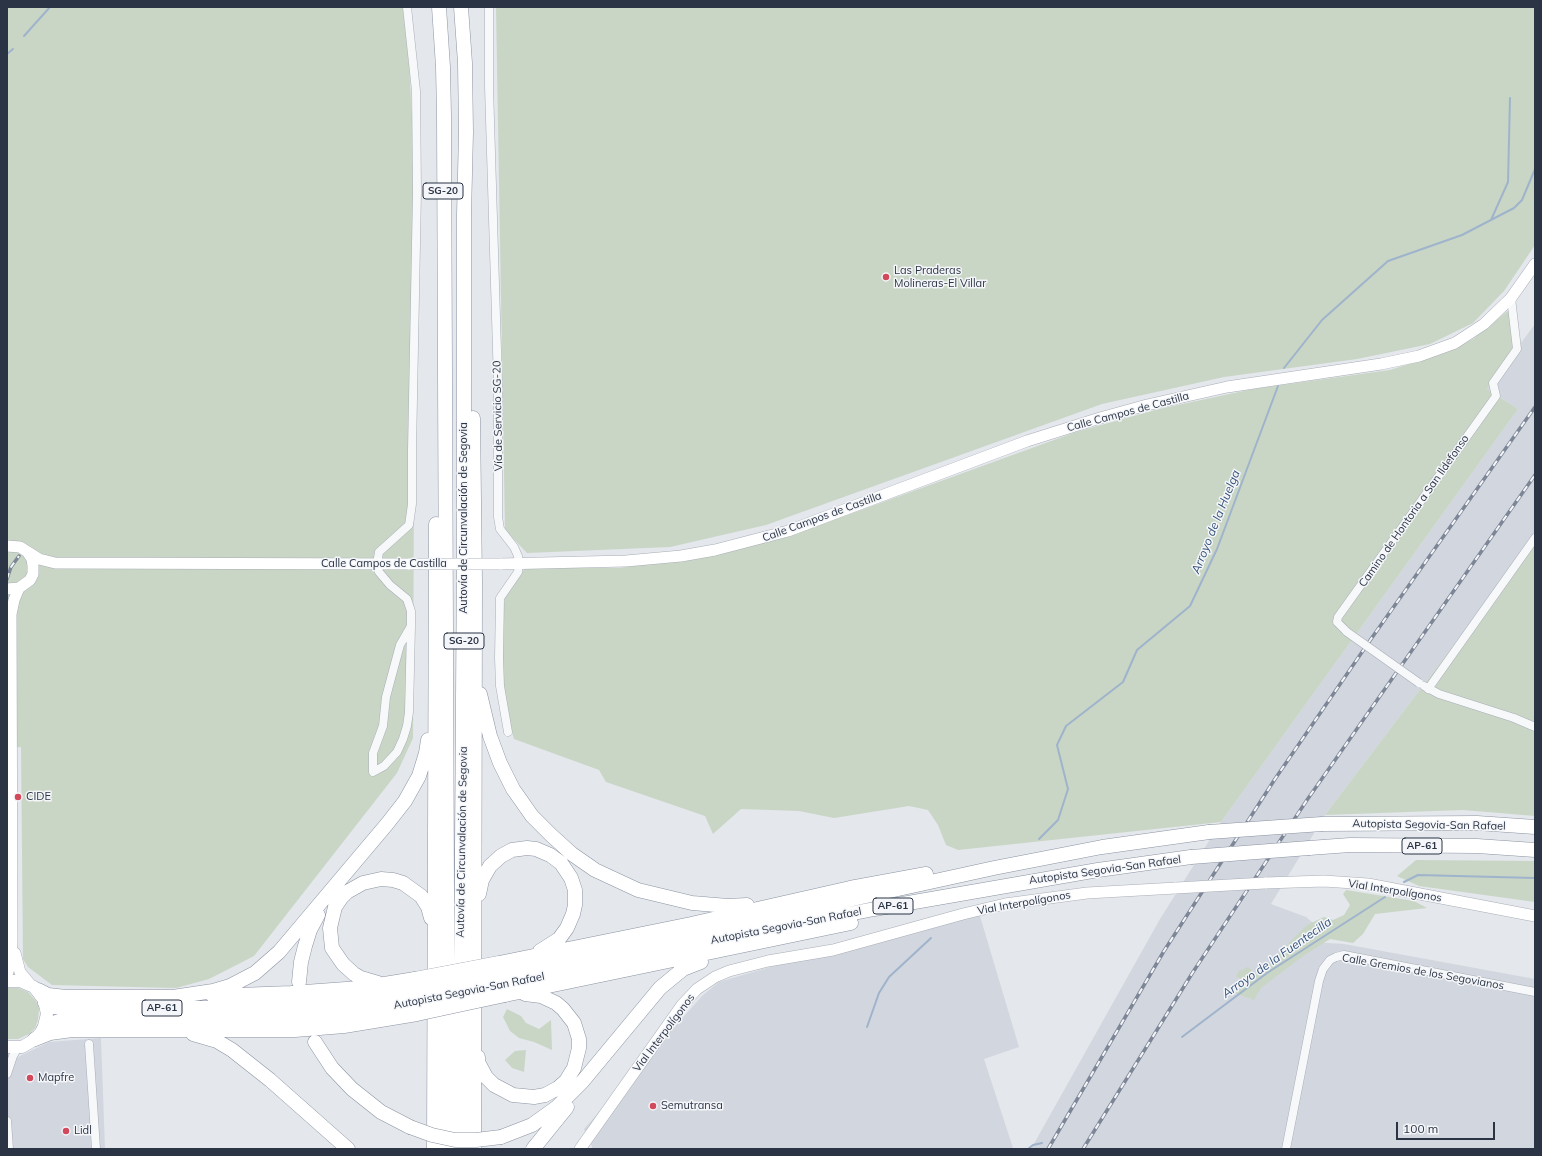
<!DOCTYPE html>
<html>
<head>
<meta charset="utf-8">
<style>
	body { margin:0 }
	#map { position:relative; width:1542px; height:1156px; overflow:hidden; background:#e4e7ec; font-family:Mulish,sans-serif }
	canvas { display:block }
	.frame { position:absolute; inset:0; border:8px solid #2b3445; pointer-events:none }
	.scale { position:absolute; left:1396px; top:1122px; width:99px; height:18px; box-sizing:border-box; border:2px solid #2b3445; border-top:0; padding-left:5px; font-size:12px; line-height:14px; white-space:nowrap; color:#2b3445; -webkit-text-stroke:3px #f4f6f9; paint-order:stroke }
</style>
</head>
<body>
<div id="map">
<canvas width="1542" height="1156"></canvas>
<div class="frame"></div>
<div class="scale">100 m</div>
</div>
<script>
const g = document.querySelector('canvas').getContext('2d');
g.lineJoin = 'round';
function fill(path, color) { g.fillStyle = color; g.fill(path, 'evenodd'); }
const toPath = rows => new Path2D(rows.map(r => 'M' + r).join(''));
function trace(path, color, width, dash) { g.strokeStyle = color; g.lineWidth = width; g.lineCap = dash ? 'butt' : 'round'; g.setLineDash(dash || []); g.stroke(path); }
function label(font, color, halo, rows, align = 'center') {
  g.font = font + ' Mulish,sans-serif'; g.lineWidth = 3; g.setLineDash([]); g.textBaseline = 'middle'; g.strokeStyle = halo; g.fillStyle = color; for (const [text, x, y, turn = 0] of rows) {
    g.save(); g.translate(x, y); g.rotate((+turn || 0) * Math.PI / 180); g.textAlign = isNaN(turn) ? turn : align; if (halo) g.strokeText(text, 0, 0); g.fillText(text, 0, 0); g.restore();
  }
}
const built = toPath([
	[1535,324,1535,538,1325,815,1271,904,1306,917,1318,927,1292,941,1344,944,1535,979,1535,1149,1031,1149,1160,919,1221,822,1518,409,1487,389],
	[977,906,1019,1047,984,1059,1013,1148,593,1149,584,1129,702,996,719,982],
	[101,1038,105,1149,7,1149,7,1056,16,1058,49,1042]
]);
const green = toPath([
	[7,7,406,7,415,173,413,738,397,773,254,956,209,979,176,988,52,985,28,967,23,959,21,747,7,748],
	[496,7,1535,7,1535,245,1504,291,1473,323,1430,344,1357,359,1224,377,1102,404,766,525,670,547,527,553,505,530],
	[1510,309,1515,349,1487,389,1518,409,1221,822,958,850,946,845,938,825,928,810,909,806,834,818,799,811,741,809,713,834,705,816,606,782,599,770,514,739,502,699,502,617,505,598,525,568,618,568,697,558,784,538,1076,432,1159,409,1253,389,1390,370,1447,352,1473,339],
	[1535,538,1535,816,1463,810,1325,815],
	[1416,860,1535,861,1535,902,1419,886,1397,876],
	[1346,890,1414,901,1427,908,1375,914,1363,934,1353,943,1330,939,1303,956,1261,988,1254,1000,1235,993,1246,982,1236,976,1239,971,1248,967,1257,975,1307,925,1324,917,1333,920,1344,915,1350,905,1343,894],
	[7,988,18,988,28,992,36,1001,39,1008,38,1020,35,1028,29,1034,18,1039,7,1039],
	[507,1009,521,1016,526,1023,539,1029,551,1020,552,1050,534,1042,519,1038,510,1031,503,1017],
	[526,1050,524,1072,512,1068,505,1060,515,1051]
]);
const stream = toPath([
	[24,36,50,7],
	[7,54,13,49],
	[1491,220,1508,182,1510,98],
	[1284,368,1322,320,1388,261,1462,235,1514,208,1522,200,1535,169],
	[1039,839,1058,820,1068,789,1057,745,1066,726,1123,682,1137,650,1190,606,1217,549,1278,386],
	[1404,882,1418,875,1535,878],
	[867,1027,879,993,889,977,931,938],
	[1182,1037,1267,973,1385,897],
	[1028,1149,1033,1145,1042,1143]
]);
const minor = toPath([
	[407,7,416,91,417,192,412,450,412,504,409,525,379,552,377,564,379,572,390,585,407,599,411,611,411,626,409,712,407,726,403,739,397,752,384,766,373,772,373,753,383,726,386,697,400,645,411,626],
	[489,7,489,87,498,383,498,517,500,529,514,547,518,556,519,564,518,572,500,598,499,658,500,686,508,732],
	[1347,632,1337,622,1338,617,1496,396,1493,383,1517,349,1511,298],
	[1424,686,1439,694,1514,718,1535,727],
	[1428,689,1535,538],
	[89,1044,96,1149],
	[7,1074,13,1056,18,1047],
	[7,1121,9,1149],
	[1286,1149,1319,981,1323,969,1330,960,1336,957,1344,955,1535,992]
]);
const secondary = toPath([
	[7,546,20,547,39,559,55,563,410,564],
	[500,564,626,561,681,556,715,550,788,531,1027,441,1100,418,1147,405,1227,387,1381,364,1419,356,1455,343,1484,324,1511,298,1535,264],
	[7,589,19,588,30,580,33,574,33,566,32,559,28,553],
	[1265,883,1324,881,1368,884,1535,916],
	[15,953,20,972,30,984],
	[7,975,11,962,12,942,11,614,14,600,19,588],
	[580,1149,682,1005,697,989,715,977,729,971,768,961,833,950,963,914,1005,904,1087,893,1176,888]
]);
const primary = toPath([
	[7,981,20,981,34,987,44,1000,47,1014,43,1030,34,1040,22,1047,7,1047]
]);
const motorway = toPath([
	[439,7,443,67,444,116,448,1149],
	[473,418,475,582,474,1149],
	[480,694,490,736,500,763,513,789,532,816,551,835,572,854,595,870,638,890,692,903,728,906,747,905],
	[1322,824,1477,823,1535,827],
	[1309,848,1350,845,1477,846,1535,850],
	[479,894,482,880,490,866,501,856,512,850,527,848,536,849,550,855,561,863,571,878,575,890,575,905,573,914,567,928,559,939,540,951],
	[499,963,691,924,850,888,926,874],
	[501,974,684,936,994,868,1102,847,1209,832],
	[299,982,301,962,305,946,310,930,318,915],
	[378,983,361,978,354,974,343,964,332,948,330,928,335,907,341,898,347,892,363,883,381,879,393,880,403,883,421,896,428,907,431,918],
	[503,985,688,946,874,909,1098,870,1191,857],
	[38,990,48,995,66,997,182,997],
	[505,995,851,923],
	[213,996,291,993,360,988,415,979],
	[173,997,213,991,230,986,255,973,279,952,387,824,405,801,419,776,426,753,428,740],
	[45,1003,54,1007,72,1008,238,1008,294,1006,352,1001,416,991],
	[43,1030,49,1024,67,1019,293,1017,352,1012,415,1003],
	[193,1034,217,1041,232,1050,270,1080,348,1149],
	[35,1039,50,1033,72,1030,295,1030,344,1026,417,1014],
	[315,1042,332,1068,352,1089,381,1112,410,1127],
	[478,1057,478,1062,486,1077,494,1085,513,1095,534,1097,545,1095,558,1088,566,1081,574,1068,579,1048,579,1039,574,1023,563,1009,556,1003,541,996,525,994],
	[501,1137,532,1125,557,1107,582,1082,660,988,683,969,701,962],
	[434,1149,436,524],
	[460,1149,464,548,464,215,466,132,465,63,461,7],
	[533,1149,567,1107]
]);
const rail = toPath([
	[7,579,11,567,19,556],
	[1048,1149,1164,951,1275,779,1371,639,1535,407],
	[1083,1149,1193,972,1307,800,1535,475]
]);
const minorBridge = toPath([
	[1347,632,1419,683]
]);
const secondaryBridge = toPath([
	[410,564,500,564],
	[1176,888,1265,883]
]);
const motorwayBridge = toPath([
	[1209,832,1322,824],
	[1191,857,1309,848],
	[415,979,499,963],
	[416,991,501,974],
	[415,1003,503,985],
	[417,1014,505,995],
	[410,1127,432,1135,455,1140,476,1140,501,1137]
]);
const markers = [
	[886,277,4,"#d1495b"],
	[18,797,4,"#d1495b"],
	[30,1078,4,"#d1495b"],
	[653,1106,4,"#d1495b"],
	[66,1131,4,"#d1495b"]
];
const shields = [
	[443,191,40],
	[464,641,40],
	[1422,846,40],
	[893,906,40],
	[162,1008,40]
];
const shieldNames = [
	["SG-20",443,191],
	["SG-20",464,641],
	["AP-61",1422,846],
	["AP-61",893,906],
	["AP-61",162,1008]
];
const poiNames = [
	["Las Praderas",894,271],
	["Molineras-El Villar",894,284],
	["CIDE",26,797],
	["Mapfre",38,1078],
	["Semutransa",661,1106],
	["Lidl",74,1131]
];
const streetNames = [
	["Calle Campos de Castilla",1128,412,-15],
	["Vía de Servicio SG-20",498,416,-91],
	["Camino de Hontoria a San Ildefonso",1414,511,-55],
	["Calle Campos de Castilla",822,517,-20],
	["Autovía de Circunvalación de Segovia",464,518,-90],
	["Calle Campos de Castilla",384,564],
	["Autopista Segovia-San Rafael",1429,825,1],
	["Autovía de Circunvalación de Segovia",462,842,-89],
	["Autopista Segovia-San Rafael",1105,870,-8],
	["Vial Interpolígonos",1395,891,9],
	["Vial Interpolígonos",1024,903,-10],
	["Autopista Segovia-San Rafael",786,926,-11],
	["Calle Gremios de los Segovianos",1423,972,10],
	["Autopista Segovia-San Rafael",469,991,-11],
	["Vial Interpolígonos",664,1033,-53]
];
const waterNames = [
	["Arroyo de la Huelga",1216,522,-68],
	["Arroyo de la Fuentecilla",1277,958,-35]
];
fill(built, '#d2d6de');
fill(green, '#c9d6c5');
trace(stream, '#9fb4cc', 2);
trace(minor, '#a9aeb7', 9);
trace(secondary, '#a9aeb7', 12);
trace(primary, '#a3abb8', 13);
trace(motorway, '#8b94a3', 15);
trace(minor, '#f7f8fa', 8);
trace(secondary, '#fff', 11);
trace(primary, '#fff', 12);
trace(motorway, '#fff', 14);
trace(rail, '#7d8696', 3.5);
trace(rail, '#f4f6f9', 2, [6]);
trace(minorBridge, '#a9aeb7', 9, []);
trace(secondaryBridge, '#a9aeb7', 12, []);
trace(motorwayBridge, '#8b94a3', 15, []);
trace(minorBridge, '#f7f8fa', 8);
trace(secondaryBridge, '#fff', 11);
trace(motorwayBridge, '#fff', 14);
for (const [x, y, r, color] of markers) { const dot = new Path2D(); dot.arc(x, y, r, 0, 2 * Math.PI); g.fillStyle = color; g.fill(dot); trace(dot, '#f4f6f9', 1.5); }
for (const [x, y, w] of shields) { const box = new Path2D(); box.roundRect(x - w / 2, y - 8, w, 16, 3); g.fillStyle = '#f4f6f9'; g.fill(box); trace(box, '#2b3445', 1); }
label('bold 10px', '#2b3445', null, shieldNames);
label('11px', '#2b3445', '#f4f6f9', poiNames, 'left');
label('11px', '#2b3445', '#f4f6f9', streetNames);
label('italic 12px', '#34527a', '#f4f6f9', waterNames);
</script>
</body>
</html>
